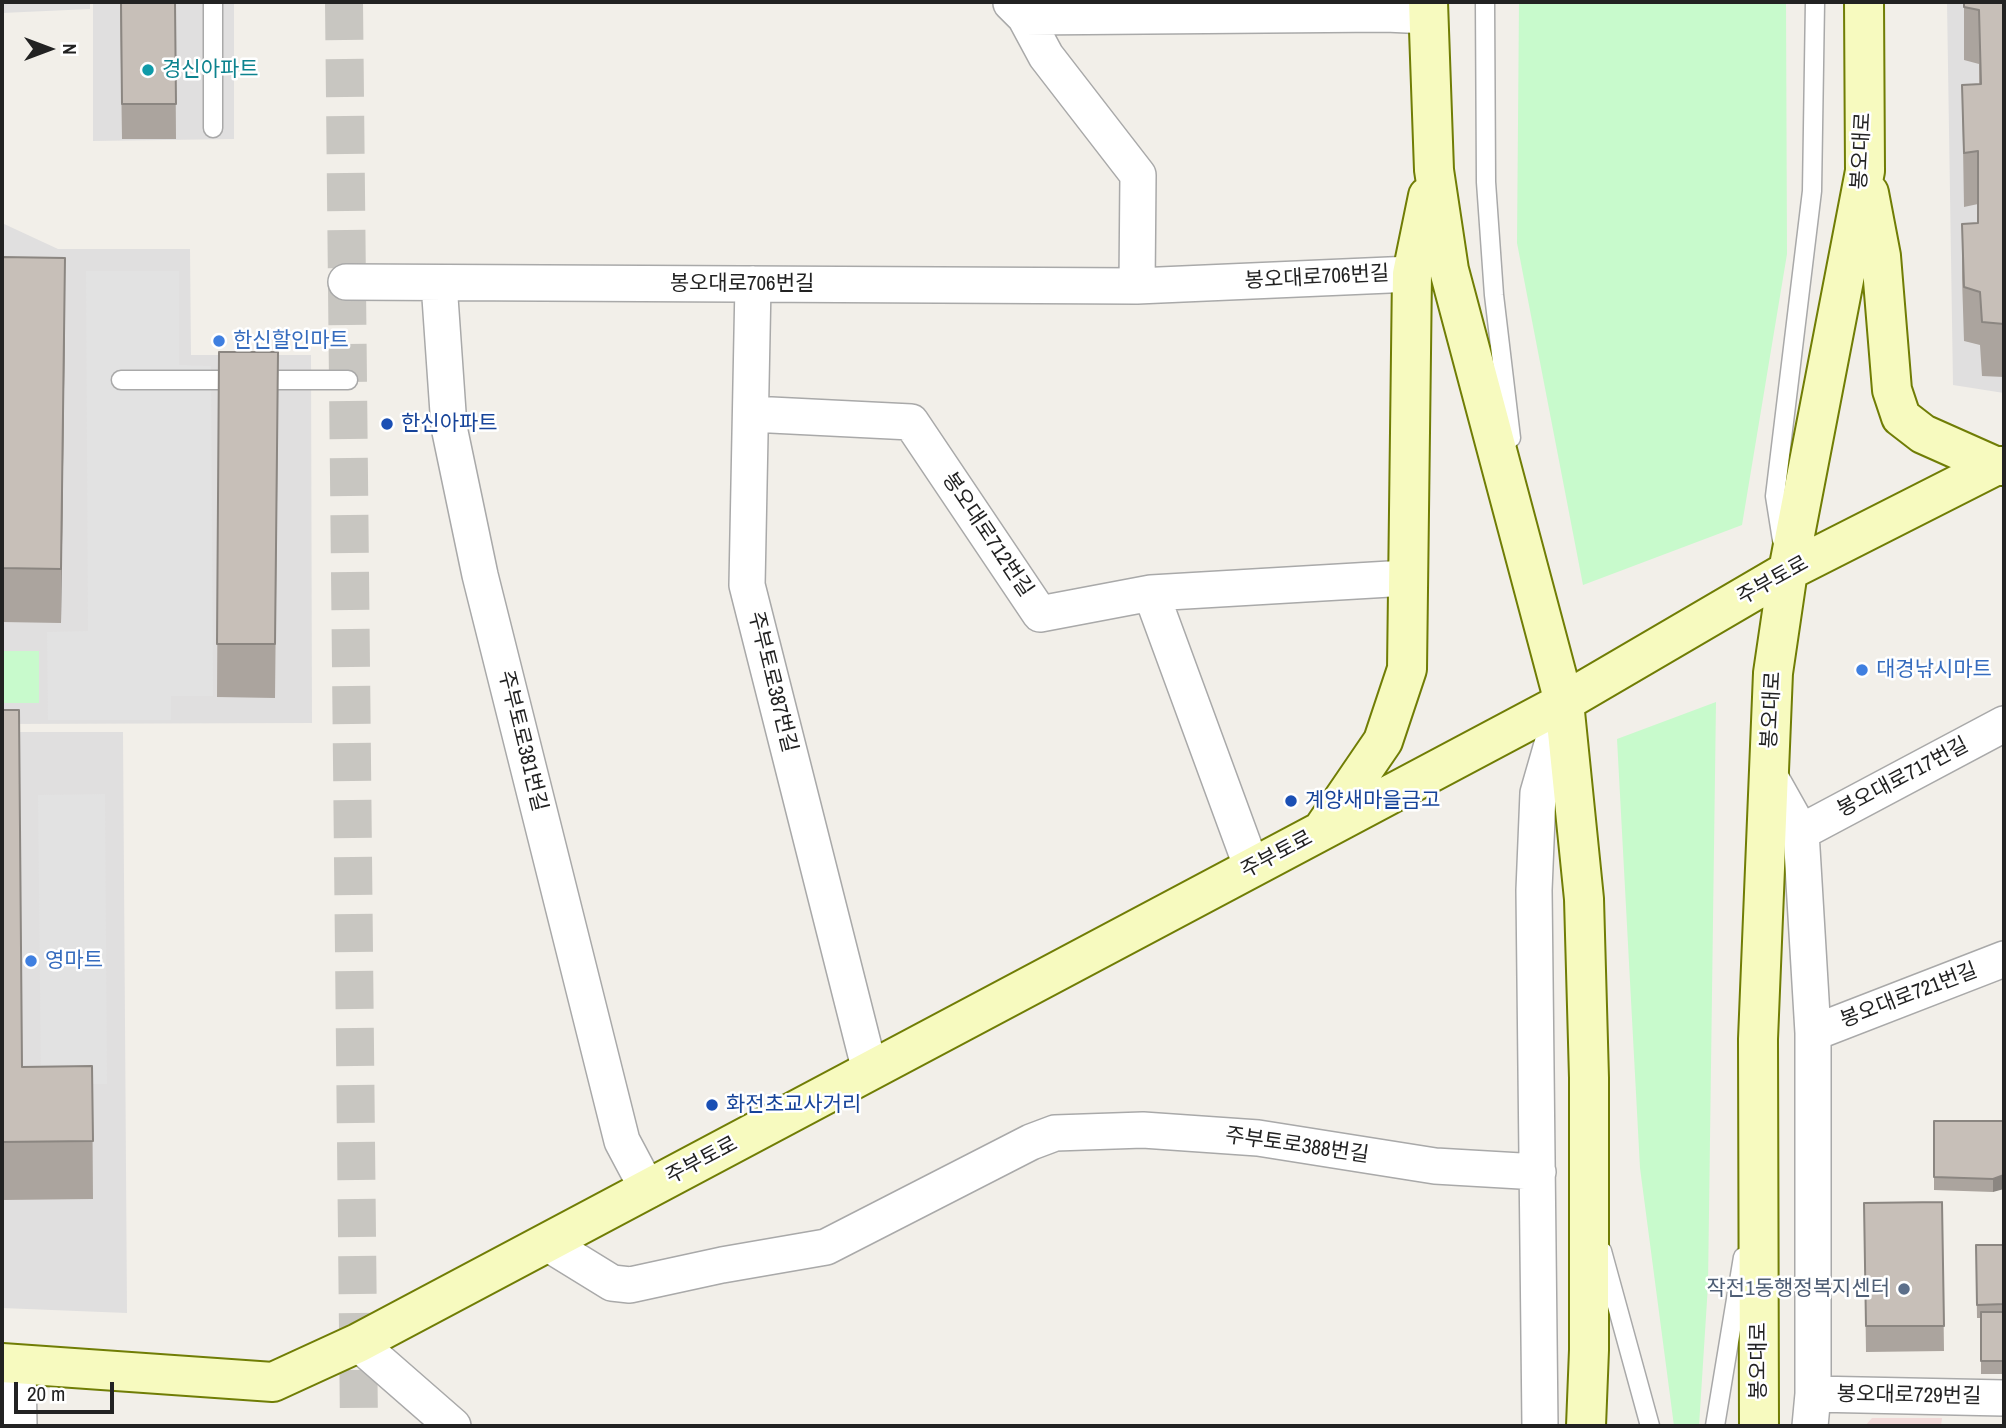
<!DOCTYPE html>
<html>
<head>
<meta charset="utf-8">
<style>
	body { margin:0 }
	#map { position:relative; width:2006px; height:1428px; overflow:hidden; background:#f2efe9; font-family:"Archivo Narrow",sans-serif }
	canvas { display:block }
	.frame { position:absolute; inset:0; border:4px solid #222; pointer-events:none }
	.north { position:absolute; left:14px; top:14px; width:70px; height:70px; -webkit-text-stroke:5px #fff; paint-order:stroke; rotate:90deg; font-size:19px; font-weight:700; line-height:28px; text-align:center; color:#222 }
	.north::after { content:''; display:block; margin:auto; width:24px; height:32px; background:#222; clip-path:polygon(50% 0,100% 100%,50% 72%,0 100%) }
	.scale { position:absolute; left:14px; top:1382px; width:100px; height:32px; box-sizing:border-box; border:4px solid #222; border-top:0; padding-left:9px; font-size:21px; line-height:24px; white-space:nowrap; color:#222; -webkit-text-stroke:5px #fff; paint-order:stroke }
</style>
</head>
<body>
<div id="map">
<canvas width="2006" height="1428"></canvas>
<div class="frame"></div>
<div class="north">N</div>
<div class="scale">20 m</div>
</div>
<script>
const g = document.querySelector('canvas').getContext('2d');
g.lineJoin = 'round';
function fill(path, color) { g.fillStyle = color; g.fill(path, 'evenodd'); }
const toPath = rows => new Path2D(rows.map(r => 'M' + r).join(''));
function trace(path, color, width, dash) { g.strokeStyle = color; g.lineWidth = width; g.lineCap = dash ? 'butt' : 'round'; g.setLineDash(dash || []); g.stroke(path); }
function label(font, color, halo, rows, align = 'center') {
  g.font = font + ' "Archivo Narrow","Noto Sans KR",sans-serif'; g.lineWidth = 5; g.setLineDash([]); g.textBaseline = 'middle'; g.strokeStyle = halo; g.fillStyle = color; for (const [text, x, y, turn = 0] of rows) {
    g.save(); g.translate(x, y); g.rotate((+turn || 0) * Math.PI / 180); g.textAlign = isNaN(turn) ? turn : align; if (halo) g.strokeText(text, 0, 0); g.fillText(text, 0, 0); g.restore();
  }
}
const residential = toPath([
	[2,2,90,2,90,9,2,13],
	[93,2,234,2,234,139,93,141],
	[1947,2,2004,2,2004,393,1953,385],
	[2,223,58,249,190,249,191,355,311,355,312,723,2,724],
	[2,732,123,732,127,1313,2,1308]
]);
const commercial = toPath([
	[1872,1418,1942,1418,1941,1426,1865,1426]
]);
const park = toPath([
	[1519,2,1786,2,1787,254,1742,525,1583,585,1517,243],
	[2,651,39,651,39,703,2,703],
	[1716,702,1708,1285,1699,1426,1674,1426,1640,1168,1617,739]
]);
const parking = toPath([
	[86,271,179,271,179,365,211,366,213,696,171,696,171,720,48,720,47,632,88,631],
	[105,794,107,1084,41,1084,38,795]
]);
const secondaryTunnel = toPath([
	[344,2,359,1426]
]);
const lane = toPath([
	[1485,2,1486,182,1494,295,1511,438],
	[213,128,213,2],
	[121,380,348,380],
	[1782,540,1775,496,1812,191,1815,2],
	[1602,1251,1650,1426],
	[1715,1426,1743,1257]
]);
const street = toPath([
	[1011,3,1025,17,1046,56,1138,175,1137,286],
	[1025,17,1386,14,1428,16],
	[346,282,1137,286,1412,274],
	[439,283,449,427,480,575,622,1141,648,1190],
	[753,284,747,585,870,1071],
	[751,414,911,422,1040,614,1151,593,1407,578],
	[1151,593,1252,868],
	[1769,775,1801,832,1813,1033,1813,1394,1810,1426],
	[1801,832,2004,724],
	[1813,1033,2004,959],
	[547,1243,612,1283,630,1285,722,1265,826,1247,1031,1142,1055,1133,1143,1130,1258,1138,1435,1166,1538,1172],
	[358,1343,453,1426],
	[18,1365,19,1426],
	[1813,1394,2004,1398],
	[1540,1426,1534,890,1538,793,1563,706]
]);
const secondary = toPath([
	[1428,2,1434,170,1449,270,1564,702,1584,899,1589,1078,1589,1350,1586,1426],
	[1869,193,1881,256,1892,390,1901,417,1923,434,1995,466],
	[1325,826,1383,741,1407,669,1412,274,1428,196],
	[2,1363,273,1382,358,1343,1564,702,1788,571,1995,466,2004,466],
	[1759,1426,1758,1039,1773,673,1788,571,1865,171,1864,2]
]);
const wall = toPath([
	[120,2,175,2,176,139,122,139],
	[1964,2,2004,2,2004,377,1982,376,1980,345,1964,341,1962,278,1962,224,1978,223,1978,204,1964,207,1962,85,1979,84,1979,64,1964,60],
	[2,257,65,311,61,623,2,622],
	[219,352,278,406,275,698,217,697],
	[2,710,22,1067,92,1066,93,1199,2,1200],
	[1934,1121,2004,1121,1993,1192,1934,1190],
	[1942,1202,1944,1351,1866,1352,1864,1203],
	[1976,1245,2004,1245,2004,1374,1981,1374,1981,1318,1977,1318]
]);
const shadedWall = toPath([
	[65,258,65,311,61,623,61,569],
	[2004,1175,2004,1189,1993,1192,1993,1179]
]);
const building = toPath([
	[121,2,175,2,176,104,122,104,121,2],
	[1964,2,2004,2,2004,324,1982,322,1980,292,1964,287,1962,224,1978,223,1978,151,1964,153,1962,85,1981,84,1979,10,1964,7,1964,2],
	[2,257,65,258,61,569,2,568,2,257],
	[219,352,278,352,275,644,217,644,219,352],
	[2,710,19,710,22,1067,92,1066,93,1141,2,1142,2,710],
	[1934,1121,2004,1121,2004,1175,1993,1179,1934,1177,1934,1121],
	[1942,1202,1944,1326,1866,1326,1864,1203,1942,1202],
	[1976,1245,2004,1245,2004,1304,1977,1305,1976,1245],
	[1981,1312,2004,1312,2004,1361,1981,1361,1981,1312]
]);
const markers = [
	[148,70,7,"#0f9aa8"],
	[219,341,7,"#3f7fe0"],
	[387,424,7,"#1a4fb4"],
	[1862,670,7,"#3f7fe0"],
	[1291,801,7,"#1a4fb4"],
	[31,961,7,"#3f7fe0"],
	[712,1105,7,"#1a4fb4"],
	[1904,1289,7,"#5c6f8a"]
];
const cultureNames = [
	["경신아파트",162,70]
];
const streetNames = [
	["봉오대로",1862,151,-87],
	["봉오대로706번길",1317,278,-3],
	["봉오대로706번길",742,284],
	["봉오대로712번길",987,535,56],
	["주부토로",1773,581,-29],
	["주부토로387번길",772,682,76],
	["봉오대로",1772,710,-87],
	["주부토로381번길",522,741,76],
	["봉오대로717번길",1903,778,-28],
	["주부토로",1277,855,-28],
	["봉오대로721번길",1909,996,-21],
	["주부토로388번길",1297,1146,8],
	["주부토로",702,1161,-28],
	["봉오대로",1759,1361,-90],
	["봉오대로729번길",1909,1396,1]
];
const shopNames = [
	["한신할인마트",233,341],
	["대경낚시마트",1876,670],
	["영마트",45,961]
];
const transitNames = [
	["한신아파트",401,424],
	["계양새마을금고",1305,801],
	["화전초교사거리",726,1105]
];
const serviceNames = [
	["작전1동행정복지센터",1890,1289]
];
fill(residential, '#e0dfdf');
fill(commercial, '#f2dad9');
fill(park, '#c8facc');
fill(parking, '#e2e2e2');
trace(secondaryTunnel, '#c8c6c1', 38, [38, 19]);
trace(lane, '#a9a9a9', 21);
trace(street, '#a9a9a9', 38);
trace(secondary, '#707d05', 42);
trace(lane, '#fff', 18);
trace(street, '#fff', 35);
trace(secondary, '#f7fabf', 38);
fill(wall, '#aba49e');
fill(shadedWall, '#8b8681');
fill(building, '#c7bfb8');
trace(building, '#8b8681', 2);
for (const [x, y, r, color] of markers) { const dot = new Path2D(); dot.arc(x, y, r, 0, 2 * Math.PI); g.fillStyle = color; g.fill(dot); trace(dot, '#fff', 2.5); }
label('21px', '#0d838f', '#fff', cultureNames, 'left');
label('21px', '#222', '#fff', streetNames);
label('21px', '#366cbe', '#fff', shopNames, 'left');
label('21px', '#164399', '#fff', transitNames, 'left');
label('21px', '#4e5e75', '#fff', serviceNames, 'right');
</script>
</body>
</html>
